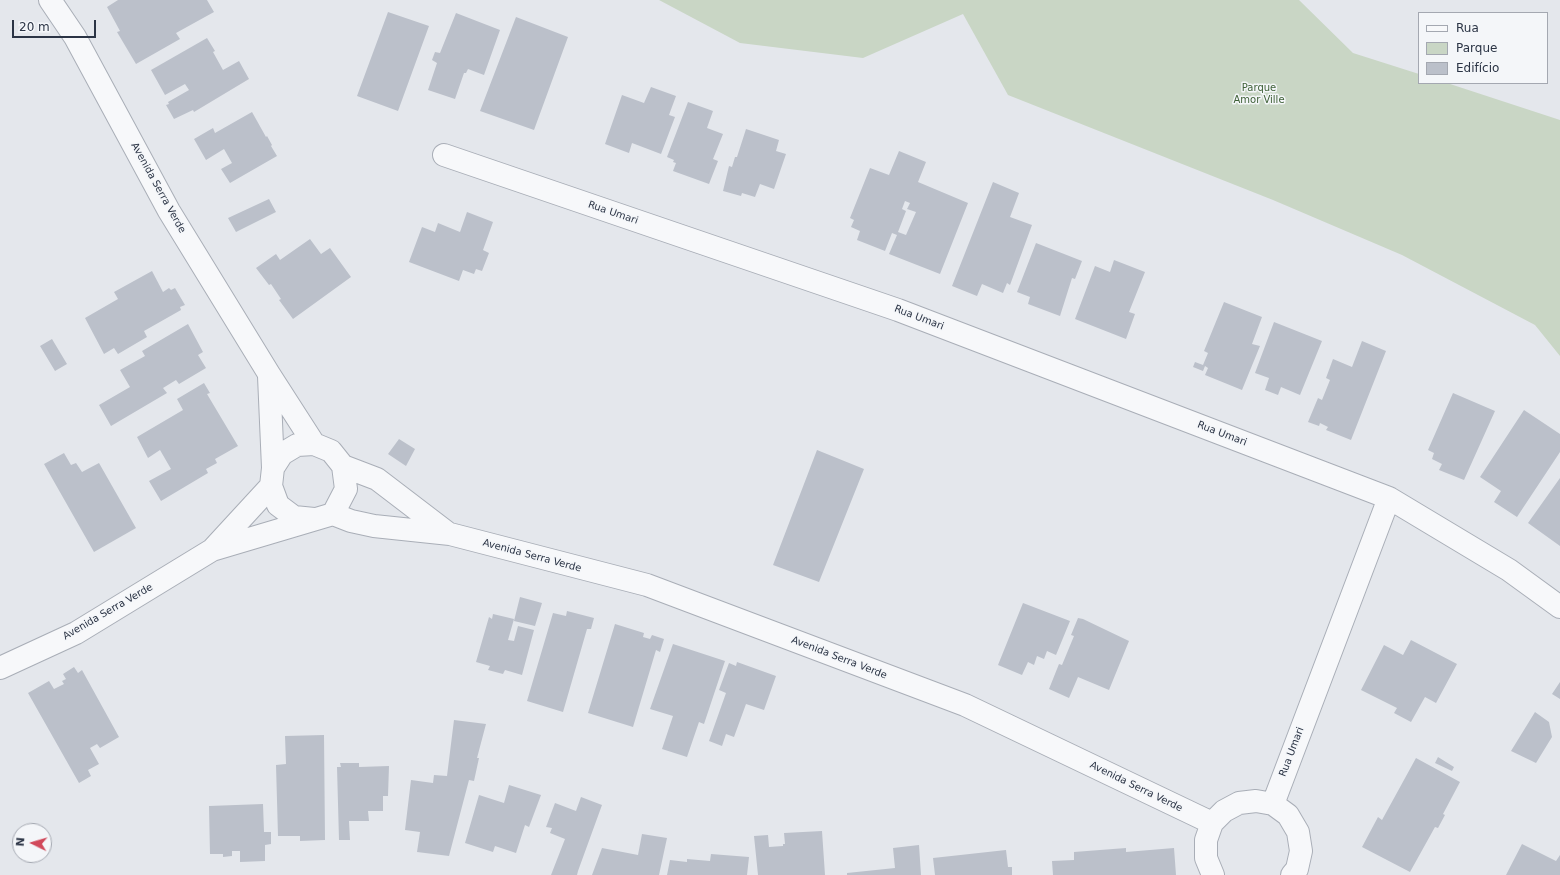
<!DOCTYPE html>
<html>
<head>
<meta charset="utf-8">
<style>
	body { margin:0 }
	#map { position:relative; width:1560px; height:875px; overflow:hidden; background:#e4e7ec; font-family:"DejaVu Sans",sans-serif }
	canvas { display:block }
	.legend { position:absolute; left:1418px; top:12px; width:130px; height:72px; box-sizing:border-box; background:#f4f6f9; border:1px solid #a4a8b1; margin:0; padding:5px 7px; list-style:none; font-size:12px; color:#2b3445 }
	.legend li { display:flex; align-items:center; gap:8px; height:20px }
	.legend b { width:20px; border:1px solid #a4a8b1 }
	.north { position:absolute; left:12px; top:823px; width:40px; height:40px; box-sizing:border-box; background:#f4f6f9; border:1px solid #a4a8b1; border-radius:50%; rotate:275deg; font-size:11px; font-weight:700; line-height:16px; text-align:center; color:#2b3445 }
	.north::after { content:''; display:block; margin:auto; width:14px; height:18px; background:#d1495b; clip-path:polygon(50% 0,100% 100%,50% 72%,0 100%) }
	.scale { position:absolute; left:12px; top:20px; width:84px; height:18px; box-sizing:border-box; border:2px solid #2b3445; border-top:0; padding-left:5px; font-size:12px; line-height:14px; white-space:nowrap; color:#2b3445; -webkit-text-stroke:3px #f4f6f9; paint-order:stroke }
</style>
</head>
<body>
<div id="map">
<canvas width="1560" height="875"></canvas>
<ul class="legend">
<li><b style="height:5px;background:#f7f8fa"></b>Rua</li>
<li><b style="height:11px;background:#c9d6c5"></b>Parque</li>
<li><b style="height:11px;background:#bbc0ca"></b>Edifício</li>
</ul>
<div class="north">N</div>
<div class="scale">20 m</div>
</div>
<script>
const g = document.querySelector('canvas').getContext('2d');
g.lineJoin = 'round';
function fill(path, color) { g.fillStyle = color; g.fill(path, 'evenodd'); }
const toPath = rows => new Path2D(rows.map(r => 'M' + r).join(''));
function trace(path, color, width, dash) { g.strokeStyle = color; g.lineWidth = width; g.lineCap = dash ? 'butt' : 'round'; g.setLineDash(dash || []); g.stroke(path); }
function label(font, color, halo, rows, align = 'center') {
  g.font = font + ' "DejaVu Sans",sans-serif'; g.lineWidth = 3; g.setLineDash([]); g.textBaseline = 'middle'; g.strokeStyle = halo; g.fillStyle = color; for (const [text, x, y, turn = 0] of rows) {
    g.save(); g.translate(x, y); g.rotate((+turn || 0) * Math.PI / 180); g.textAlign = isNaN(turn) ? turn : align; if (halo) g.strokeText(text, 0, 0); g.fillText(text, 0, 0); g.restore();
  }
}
const green = toPath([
	[659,0,1299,0,1353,53,1419,74,1419,83,1447,83,1560,120,1560,356,1535,325,1402,255,1273,200,1008,95,963,14,863,58,740,43]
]);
const building = toPath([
	[118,0,207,0,214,12,176,33,180,39,136,64,117,32,120,31,107,7],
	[388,12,429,26,398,111,357,96],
	[456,13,500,30,484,75,468,69,466,73,464,73,455,99,428,90,437,63,432,60,435,52,440,53],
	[516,17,568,37,534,130,480,111],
	[207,38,215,51,213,52,223,70,239,61,249,79,194,112,193,110,174,119,166,105,169,104,168,102,189,90,185,84,165,95,151,70],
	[651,87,676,96,669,115,675,117,661,154,632,143,629,153,605,144,622,95,644,103],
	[688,102,713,111,707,128,723,134,713,159,718,161,709,184,673,171,676,163,673,162,674,160,667,157],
	[252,112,266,137,267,136,272,145,271,146,277,156,230,183,221,169,232,163,224,149,206,160,194,139,213,128,215,133],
	[746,129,779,140,776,151,786,154,774,189,760,184,755,197,742,193,741,196,723,191,729,166,732,167,735,157,737,157],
	[899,151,926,162,918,182,968,203,940,274,889,254,897,235,892,233,885,251,857,240,860,231,851,227,854,220,850,218,870,168,889,175],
	[905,201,910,203,907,209,916,212,906,235,898,232,906,211,902,209],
	[993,182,1019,193,1010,217,1032,225,1010,285,1007,283,1003,293,982,284,977,296,952,286],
	[269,199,276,212,236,232,228,218],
	[467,212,493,222,483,250,489,253,482,271,476,269,474,274,463,270,459,281,409,262,422,227,435,232,438,223,460,232],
	[310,239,321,254,330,248,351,277,293,319,279,300,281,299,271,284,269,285,256,268,276,254,280,260],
	[1036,243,1082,261,1075,279,1072,278,1060,316,1028,304,1030,297,1017,292],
	[1114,260,1145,272,1129,312,1135,314,1126,339,1075,319,1095,266,1110,272],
	[152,271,163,292,169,288,171,290,175,288,185,305,180,307,181,310,144,331,147,337,118,354,114,348,104,354,85,318,118,299,114,292],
	[1224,302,1262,317,1252,344,1260,346,1242,390,1205,375,1208,368,1205,366,1203,371,1193,367,1195,362,1203,365,1208,353,1204,351],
	[1274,322,1322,341,1300,395,1281,387,1278,395,1265,390,1269,378,1255,373],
	[188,324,203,352,198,355,206,368,179,384,176,380,163,388,167,393,111,426,99,405,130,387,120,370,145,356,142,351],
	[52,339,67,364,55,371,40,346],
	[1362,341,1386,351,1351,440,1326,430,1328,427,1320,423,1319,426,1308,422,1318,398,1322,400,1330,380,1326,378,1333,359,1352,367],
	[204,383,210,393,207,394,238,446,215,459,217,463,206,469,208,473,161,501,149,481,171,469,160,450,148,458,137,437,183,410,177,399],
	[1453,393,1495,411,1464,480,1439,470,1442,464,1432,459,1434,453,1428,450],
	[1524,410,1560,434,1560,452,1517,517,1494,502,1501,491,1480,477],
	[399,439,415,449,406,466,388,454],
	[817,450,864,469,819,582,773,565],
	[64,453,71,465,76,463,82,472,99,463,136,528,94,552,44,464],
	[1560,478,1560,546,1528,523],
	[520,597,542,603,535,626,514,621],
	[1023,603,1070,621,1056,655,1047,651,1044,659,1037,656,1034,665,1028,662,1022,675,998,665],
	[567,611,594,618,591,629,587,629,563,712,527,701,553,613,566,616],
	[493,614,514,619,508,640,514,641,518,626,534,630,522,675,505,670,503,674,488,670,490,666,476,662,489,617,492,619],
	[1078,618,1083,619,1129,641,1109,690,1078,677,1069,698,1049,689,1059,664,1062,665,1074,636,1071,635],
	[615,624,644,633,643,637,650,639,652,635,664,639,660,652,656,650,633,727,588,713],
	[1411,640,1457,664,1436,703,1425,697,1411,722,1394,713,1397,708,1361,690,1384,645,1403,655],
	[673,644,725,661,704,724,699,722,687,757,662,749,673,716,650,709],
	[737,662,776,676,764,710,746,704,734,737,726,734,722,746,709,741,726,693,719,690,729,663,736,666],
	[74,667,78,673,82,670,119,737,100,748,97,744,90,748,99,764,88,770,91,776,79,783,28,693,49,681,54,689,64,684,62,681,66,679,63,674],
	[1560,682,1560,699,1552,694],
	[1535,712,1549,722,1552,737,1536,763,1511,751],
	[454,720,486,724,477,758,479,758,474,781,469,780,449,856,417,852,420,832,405,830,411,780,433,783,434,775,447,776],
	[324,735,325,840,300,841,300,836,278,836,276,765,286,764,285,736],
	[1438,757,1454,767,1452,771,1435,763],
	[1416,758,1460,782,1443,814,1445,815,1438,828,1435,827,1410,872,1362,847,1378,817,1382,820],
	[340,763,359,763,359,767,389,766,388,796,383,796,383,811,368,811,369,821,349,821,350,840,339,840,337,767,341,767],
	[509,785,541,795,529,827,525,825,516,853,495,846,493,852,465,843,479,795,504,803],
	[581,797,602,805,578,871,577,875,551,875,565,839,550,833,552,828,546,827,555,803,576,811],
	[263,804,264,832,271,832,271,844,265,845,265,861,240,862,240,851,232,851,232,856,223,857,223,854,210,854,209,806],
	[822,831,825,875,758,875,754,836,768,835,769,847,783,846,783,844,785,844,784,833],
	[642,834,667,838,659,875,592,875,602,848,638,855],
	[1522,844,1556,861,1560,855,1560,875,1506,875],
	[919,845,921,875,847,875,847,873,895,868,893,848],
	[1126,848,1126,852,1174,848,1176,875,1053,875,1052,861,1074,860,1074,852],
	[1006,850,1008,867,1012,867,1012,875,935,875,933,858],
	[711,854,749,857,747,875,667,875,670,860,687,862,687,859,710,861]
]);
const minor = toPath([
	[50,0,75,37,169,211,269,374,314,444],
	[444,155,898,310,1389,498,1509,570,1560,607],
	[269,376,273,468],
	[343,466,377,479,449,534],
	[333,514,351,521,374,526,450,534,647,585,965,705,1212,823],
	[213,549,271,486],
	[0,668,76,633,212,550,333,514,346,489,343,466,331,451,314,444,297,445,282,454,273,468,271,486,278,505,294,517,314,519],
	[1273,804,1389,498],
	[1213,875,1206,858,1206,840,1212,823,1224,811,1239,803,1256,801,1273,804,1288,815,1298,832,1301,851,1297,869,1292,875]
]);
const parkNames = [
	["Parque",1259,88],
	["Amor Ville",1259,100]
];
const streetNames = [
	["Avenida Serra Verde",158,188,61],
	["Rua Umari",613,213,19],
	["Rua Umari",919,318,21],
	["Rua Umari",1222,434,21],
	["Avenida Serra Verde",532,556,15],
	["Avenida Serra Verde",108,612,-30],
	["Avenida Serra Verde",839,658,21],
	["Rua Umari",1292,752,-69],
	["Avenida Serra Verde",1136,787,26]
];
fill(green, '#c9d6c5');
fill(building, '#bbc0ca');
trace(minor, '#a9aeb7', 24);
trace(minor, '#f7f8fa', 22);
label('10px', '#3f6138', '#f4f6f9', parkNames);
label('10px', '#2b3445', '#f4f6f9', streetNames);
</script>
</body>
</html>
